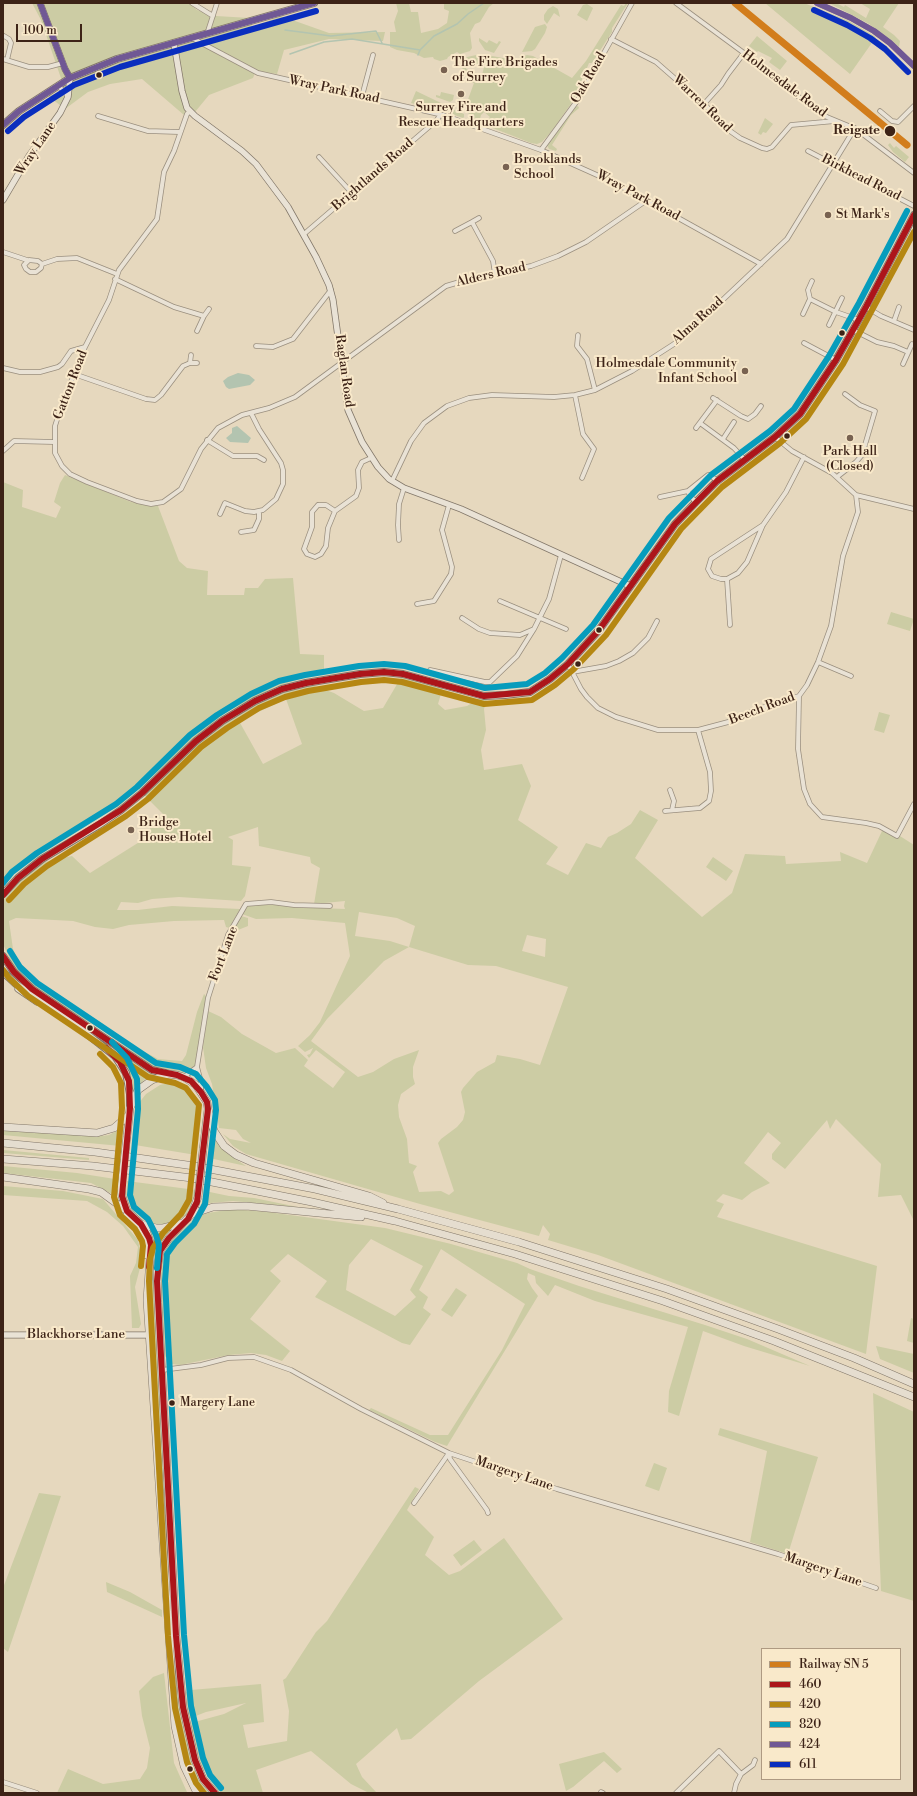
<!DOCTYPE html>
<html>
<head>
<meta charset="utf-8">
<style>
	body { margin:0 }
	#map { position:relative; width:917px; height:1796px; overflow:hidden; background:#e6d8be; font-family:"Libre Bodoni",serif }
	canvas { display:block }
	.frame { position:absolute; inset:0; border:4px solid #3d2317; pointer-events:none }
	.legend { position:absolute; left:761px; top:1648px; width:140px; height:132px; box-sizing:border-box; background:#f9e9ca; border:1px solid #ae9a82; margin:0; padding:5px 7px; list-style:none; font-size:12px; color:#3d2317 }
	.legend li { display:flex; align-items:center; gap:8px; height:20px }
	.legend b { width:20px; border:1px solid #ae9a82 }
	.scale { position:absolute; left:16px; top:24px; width:66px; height:18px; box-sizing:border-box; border:2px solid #3d2317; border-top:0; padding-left:5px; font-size:12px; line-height:14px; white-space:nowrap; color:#3d2317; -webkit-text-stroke:3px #f9e9ca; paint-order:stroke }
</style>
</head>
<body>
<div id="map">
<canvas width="917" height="1796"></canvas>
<div class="frame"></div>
<ul class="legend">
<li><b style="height:5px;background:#d27d1c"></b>Railway SN 5</li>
<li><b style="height:5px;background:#ac151a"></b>460</li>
<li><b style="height:5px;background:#b58712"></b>420</li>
<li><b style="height:5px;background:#069cbc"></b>820</li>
<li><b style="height:5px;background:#705894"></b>424</li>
<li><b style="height:5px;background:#0a2ebe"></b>611</li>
</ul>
<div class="scale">100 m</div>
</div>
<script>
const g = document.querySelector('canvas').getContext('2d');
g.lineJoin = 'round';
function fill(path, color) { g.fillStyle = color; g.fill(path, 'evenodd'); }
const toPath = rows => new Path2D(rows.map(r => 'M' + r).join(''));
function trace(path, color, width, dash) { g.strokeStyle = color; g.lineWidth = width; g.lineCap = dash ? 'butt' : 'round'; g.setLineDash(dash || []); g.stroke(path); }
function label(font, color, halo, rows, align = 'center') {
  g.font = font + ' "Libre Bodoni",serif'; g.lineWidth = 4; g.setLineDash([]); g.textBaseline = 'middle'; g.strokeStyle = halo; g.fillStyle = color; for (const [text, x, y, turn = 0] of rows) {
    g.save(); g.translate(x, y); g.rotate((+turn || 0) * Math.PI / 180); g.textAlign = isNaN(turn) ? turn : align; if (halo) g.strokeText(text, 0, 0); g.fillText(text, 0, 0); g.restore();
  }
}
const green = toPath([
	[32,3,189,3,197,10,216,16,250,18,252,27,281,16,329,33,385,32,383,41,329,39,284,50,277,74,263,72,255,73,253,78,209,95,195,112,186,109,184,115,142,79,110,84,88,92,65,109,48,96,60,92,64,87,41,20],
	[396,3,409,3,411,12,418,12,421,33,438,29,447,23,449,11,444,9,444,3,494,3,489,7,480,22,475,24,470,33,472,48,470,51,460,54,457,52,448,57,447,59,440,61,434,59,433,57,424,58,414,53,397,50,390,47,390,32,396,32,394,22,398,11],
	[626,3,628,3,612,28,612,32,592,63,589,63,573,101,551,132,542,142,537,144,531,143,485,125,485,123,490,117,484,112,481,115,480,119,484,122,482,124,468,120,469,109,474,111,476,109,466,105,474,83,471,82,473,77,468,76,473,72,482,75,484,67,469,61,466,69,471,71,460,76,463,67,466,67,468,61,465,60,467,57,481,54,514,60,527,55,533,56,572,78,586,61,621,5,624,6],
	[765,3,804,3,849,21,876,37,850,74],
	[829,3,836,3,844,7,845,5,866,18,870,9,860,3,899,3,883,27,894,35,900,41,899,47,869,24],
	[587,4,593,8,587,21,577,15,583,5],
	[553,6,558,9,560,17,554,13,547,24,544,20,544,15,548,9],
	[545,24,547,27,545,33,535,49,532,51,522,52,535,27],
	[757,36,787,61,780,70,769,62,772,58,758,51,757,52,749,46],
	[479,38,487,43,489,40,497,44,499,41,501,42,494,53,485,50,479,41],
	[416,91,441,103,443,106,442,111,411,103],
	[441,92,454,95,453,100,450,102,436,97,436,95,440,96],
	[578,106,579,108,571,115,552,145,557,149,556,151,549,149,547,145,575,107],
	[450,108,464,114,464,117,463,118,446,112],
	[765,118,773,124,766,133,763,132,761,135,758,133],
	[890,143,894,148,896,146,909,157,905,162,893,152,888,145],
	[65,475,131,502,158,506,179,561,187,568,208,571,207,595,244,595,245,588,258,588,265,579,293,578,300,654,324,655,324,671,275,687,223,714,119,806,52,842,28,859,11,875,3,886,3,482,23,490,22,507,56,518,61,507,54,502,60,483],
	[891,612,914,619,910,631,887,624],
	[403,674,443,687,438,704,445,710,467,706,484,696,487,699,484,709,486,730,481,750,484,770,522,764,531,786,518,820,558,847,546,864,568,875,586,843,601,848,608,837,617,833,631,824,640,810,658,820,635,858,702,917,732,893,745,854,785,856,786,864,841,861,840,852,867,863,882,831,889,829,914,845,914,1221,901,1195,878,1197,881,1164,836,1119,830,1129,827,1120,785,1169,772,1159,772,1154,781,1143,768,1132,744,1163,770,1183,752,1192,742,1200,723,1194,716,1201,724,1204,717,1217,877,1266,866,1354,598,1255,548,1240,550,1234,543,1225,539,1236,420,1204,246,1154,233,1146,223,1134,230,1139,251,1143,243,1139,236,1130,219,1128,212,1084,206,1068,203,1047,208,1011,221,1017,242,1034,276,1053,295,1048,308,1060,304,1066,333,1088,345,1072,316,1050,309,1058,307,1055,310,1054,313,1048,305,1052,298,1046,310,1035,320,1022,350,956,345,923,292,918,256,919,242,914,246,906,268,903,293,907,345,909,344,906,345,901,314,904,320,868,311,863,310,857,259,846,258,827,228,837,233,840,232,865,251,867,245,896,241,901,179,897,152,899,138,903,121,902,117,910,138,910,172,906,240,909,229,928,226,927,224,920,174,921,129,925,113,929,95,927,73,921,16,918,9,921,13,949,20,964,32,977,103,1024,119,1038,158,1059,182,1061,186,1055,197,1012,204,994,207,997,196,1066,192,1070,182,1073,153,1067,101,1029,53,1001,32,986,13,966,3,944,3,895,42,859,44,862,72,856,90,873,141,841,155,822,164,815,142,793,196,741,255,701,306,683,334,693,364,711,383,708],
	[286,699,302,744,263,764,239,721],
	[359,912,397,918,415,926,409,947,390,941,355,936],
	[527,935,546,939,545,957,522,951],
	[409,947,468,965,496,966,568,987,540,1065,520,1059,497,1055,495,1062,477,1072,463,1088,461,1092,465,1112,463,1120,457,1127,441,1139,438,1143,454,1191,449,1195,441,1191,419,1192,413,1172,417,1166,409,1163,407,1139,399,1117,398,1105,401,1094,415,1084,413,1077,413,1067,419,1050,394,1059,373,1072,358,1077,311,1041,327,1019,384,961],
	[879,712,890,715,884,733,874,730],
	[713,857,733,871,726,881,706,867],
	[241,916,248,918,248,926,233,932],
	[114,1048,152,1073,153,1075,145,1079,134,1092,132,1092,131,1076,124,1061,113,1050],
	[169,1083,181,1085,193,1096,199,1104,201,1119,196,1155,135,1145,138,1104,146,1094,160,1085],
	[124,1127,121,1146,3,1135,3,1131,102,1136,109,1135],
	[215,1140,228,1154,246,1166,209,1158,210,1146],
	[3,1150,89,1158,89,1160,3,1153],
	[3,1166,77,1173,115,1179,116,1196,91,1183,3,1173],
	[127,1181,196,1190,193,1206,187,1215,173,1223,159,1225,148,1223,131,1209,126,1195],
	[3,1186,63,1191,103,1199,138,1240,140,1250,140,1268,135,1287,141,1324,139,1328,132,1328,130,1276,136,1263,138,1247,123,1226,107,1212,87,1201,3,1195],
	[205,1191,229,1196,254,1198,298,1207,233,1201,210,1203,200,1208],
	[232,1209,268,1212,385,1228,451,1244,517,1263,530,1269,579,1286,705,1325,747,1339,810,1366,744,1346,703,1331,679,1416,668,1412,669,1391,688,1327,595,1301,555,1285,548,1296,536,1283,535,1276,528,1273,527,1279,532,1288,538,1296,447,1446,435,1442,369,1410,371,1408,430,1435,448,1435,502,1350,525,1304,441,1249,419,1290,428,1297,423,1308,431,1314,410,1345,402,1343,315,1297,327,1281,288,1254,270,1271,281,1281,250,1319,290,1351,282,1361,266,1355,251,1353,229,1355,180,1365,172,1364,164,1355,159,1270,161,1258,172,1239,196,1217,208,1213],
	[371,1239,423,1266,410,1290,416,1297,395,1316,346,1290,349,1265],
	[147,1229,171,1230,162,1241,157,1250,154,1264,154,1290,179,1697,186,1739,194,1763,202,1782,210,1793,201,1793,199,1790,187,1768,180,1742,150,1302,151,1275,154,1252,153,1240],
	[456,1288,467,1295,452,1317,441,1310],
	[911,1318,914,1319,914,1343,907,1341],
	[876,1346,914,1354,914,1373,880,1359],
	[873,1393,914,1412,914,1601,881,1591],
	[720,1428,818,1457,788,1554,750,1542,767,1451,718,1435],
	[654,1463,667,1468,659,1491,645,1486],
	[415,1487,419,1489,407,1510,434,1537,425,1555,449,1575,460,1571,504,1538,563,1619,479,1681,411,1739,401,1740,397,1728,363,1758,356,1764,362,1777,377,1793,369,1793,351,1784,311,1751,256,1770,263,1793,222,1793,217,1790,202,1767,193,1739,191,1723,224,1714,246,1703,206,1712,188,1719,186,1692,191,1690,261,1684,264,1722,243,1725,248,1748,287,1741,289,1711,283,1680,286,1678,316,1632,327,1621],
	[39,1493,61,1496,8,1652,3,1648,3,1588],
	[474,1540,482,1550,461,1566,453,1555],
	[106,1582,130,1592,162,1610,162,1617,107,1592],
	[164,1673,174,1763,187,1792,57,1793,68,1769,103,1784,140,1779,147,1768,150,1748,142,1716,139,1691,153,1677],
	[604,1752,622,1769,617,1773,604,1761,573,1787,566,1791,559,1764]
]);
const water = toPath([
	[238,373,249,375,255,380,250,385,229,389,226,387,223,381,228,377],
	[237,426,251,438,248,443,230,442,226,438,232,433,232,428]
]);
const stream = toPath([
	[285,30,331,36,376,31,382,43],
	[290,54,324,42,352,39,420,50],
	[418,55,420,50,434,36,457,24,468,14,484,3]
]);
const street = toPath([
	[192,3,213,16],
	[676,3,744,53,814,109,827,117,856,129,914,173],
	[817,3,851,18,874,31,890,43,914,66],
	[207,34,217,3],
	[4,36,9,39,11,43,7,60],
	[192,38,258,73,443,115,541,150,617,184,761,264],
	[611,39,656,62,704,104,730,131,740,138,762,148,767,149,772,147,791,125,835,121],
	[3,59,29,67,48,67,63,63],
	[58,86,66,93,67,97],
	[362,96,373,55],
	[704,104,721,85,728,74,744,53],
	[190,111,187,114,174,151,164,172,157,219,119,270,109,300,85,347,61,407,55,426,55,453,62,466,70,474,87,482,137,501,151,504,163,502,181,489,201,449,218,428,242,415,269,408,295,397,446,286,463,281,531,266,558,256,586,242,647,200],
	[880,111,892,121,898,122,914,106],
	[98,116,148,131,179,132],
	[541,150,577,101,632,3],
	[808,151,914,206],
	[319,157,352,193],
	[472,222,479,218],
	[455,231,472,222,493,261,495,274],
	[304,234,437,120,440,115],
	[3,252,27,260],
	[42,264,41,268,36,272,30,272,26,269,24,265,29,260,38,261,42,264,57,259,77,258,117,274],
	[115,279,174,307,204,316,209,309],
	[810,299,808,290,812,281],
	[866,307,881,316,914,330],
	[803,314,810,299,836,312,859,320],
	[894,321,899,307],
	[829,325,842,298],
	[853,330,877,342,894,346,908,352],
	[197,331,204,316],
	[578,335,577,346,587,359,595,390],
	[804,343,836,360],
	[256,346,273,347,293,339,331,290],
	[190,363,191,355],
	[903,364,912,344],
	[3,368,20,372,40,372,58,367,62,364,71,351,85,347],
	[74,374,146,399,155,400,161,395,183,366,190,363,197,363],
	[575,395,583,434,594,449,582,478],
	[713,398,741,416,748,419,755,414,761,406],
	[700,423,734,448,745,460],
	[696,428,717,400],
	[775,437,792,451,832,473,856,495,914,509],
	[723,439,734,422],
	[207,440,233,456,257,456,264,460],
	[3,451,14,441,54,442],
	[837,477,856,462,862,455,875,411,860,405,845,394],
	[392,481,411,441,424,423,447,406,469,398,492,395,554,397,575,395,595,390,632,371,674,344,694,327,787,239,855,128],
	[688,491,708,475,710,475,717,481],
	[660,497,688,491,690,496,696,502],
	[318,505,326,505,335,511,328,528,326,546,321,554,315,557,307,554,304,549,312,527,312,512,318,505],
	[335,511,356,496,359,488,358,470,362,462,371,458],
	[220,514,225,503,245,511,254,512,263,510,276,499,283,484,283,470,281,463,259,429,251,413],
	[763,525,747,562,738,573,727,579,721,579,712,576,708,569,711,559,763,525],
	[763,525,786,492,804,457],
	[241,532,254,530,259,519,259,511],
	[399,540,398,525,399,504,404,488],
	[727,579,730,625],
	[500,601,566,629],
	[417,604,434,601,451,574,452,567,442,530,449,505],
	[462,618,479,629,490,633,520,635,534,629,549,599,561,555],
	[818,662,851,676],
	[568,664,581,689,587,697,598,708,616,717,658,730,698,730,732,721,755,710,799,696,807,685,818,662,831,626,843,556,858,512,856,495],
	[430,670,485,682,490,682,517,656,534,629],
	[572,672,606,666,619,661,633,653,648,638,657,621],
	[799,696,798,749,804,789,810,804,822,817,866,823,879,826,897,836,914,804],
	[670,790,674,801,672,810],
	[665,811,700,808,709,801,711,791,710,772,698,730],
	[184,1077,197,1067],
	[201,1091,201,1082,197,1067,208,998,228,935,246,904,271,902,294,905,330,906],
	[162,1370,201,1365,228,1358,254,1357,291,1370,361,1409,449,1453,557,1489,778,1554,876,1588],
	[449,1453,450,1459,487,1510,488,1513],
	[414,1503,449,1453],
	[741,1774,753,1765,755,1760],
	[3,1782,37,1793],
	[601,1792,603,1793],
	[676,1793,719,1751,741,1774,736,1784,734,1793]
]);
const secondary = toPath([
	[174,43,182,91,187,108,195,116,242,151,256,164,288,207,316,257,329,285,333,300,348,410,362,442,378,467,389,479,404,488,461,509,630,586],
	[3,200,29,156,60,113,68,97,70,78,65,69,40,3],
	[18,989,37,1002],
	[3,1335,150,1335]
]);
const primary = toPath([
	[3,125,19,111,70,78,117,59,314,3],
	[3,894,18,878,42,859,99,825,121,810,142,793,196,741,222,721,255,701,282,689,306,683,360,674,384,672,403,674,484,696,505,695,530,692,550,679,568,664,599,630,675,524,696,502,717,481,775,437,800,414,836,360,866,307,914,215],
	[3,956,14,972,32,989,152,1070,169,1074],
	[3,972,16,984,82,1030,115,1056,126,1073,130,1094,130,1106]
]);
const highway = toPath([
	[208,1109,214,1131,224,1146,236,1155,254,1163,369,1196,383,1203],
	[3,1127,97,1133,114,1128,129,1115],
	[127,1136,130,1108,138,1090,152,1080,169,1074,177,1075,184,1077,196,1085,207,1102,208,1109,203,1150],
	[3,1143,95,1152,194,1166,315,1189,398,1209,519,1242,667,1289,778,1329,854,1358,914,1384],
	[3,1159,93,1166,192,1178,312,1202,395,1221,515,1254,663,1301,774,1341,914,1397],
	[3,1177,89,1189,101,1192,127,1211],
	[121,1188,122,1196,127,1211,141,1224,156,1228,163,1228,183,1223,192,1214,198,1197],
	[192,1214,213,1207,246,1206,361,1217],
	[126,1216,143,1235,146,1255],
	[183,1223,169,1238,160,1251,157,1271,158,1303,176,1636,183,1707,195,1760,203,1779,215,1793],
	[141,1224,147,1233,151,1245,147,1300,175,1726,184,1766,197,1793]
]);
const highwayBridge = toPath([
	[121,1188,127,1136],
	[198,1197,203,1150]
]);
const bus1 = toPath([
	[3,895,18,878,42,859,121,810,142,793,196,741,222,721,255,701,282,689,306,683,360,674,384,672,403,674,484,696,530,692,550,679,568,664,599,630,675,524,717,481,775,437,800,414,836,360,866,307,914,215],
	[3,956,14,972,32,989,152,1070,177,1075,191,1081,201,1092,207,1102,208,1109,197,1202,188,1219,169,1238,160,1251,157,1281,176,1636,183,1707,195,1760,203,1779,215,1793],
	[106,1048,120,1062,129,1081,130,1108,122,1196,127,1211,141,1224,149,1238,151,1245,149,1267]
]);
const bus2 = toPath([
	[9,900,24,884,47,866,126,816,148,799,201,747,227,728,259,708,285,697,308,691,361,682,384,680,402,682,484,704,532,700,555,685,574,669,606,635,681,529,722,487,780,443,806,419,843,364,914,232],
	[3,970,9,978,28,996,148,1077,175,1083,186,1088,199,1105,189,1200,181,1214,163,1233,153,1248,150,1259,149,1281,168,1636,175,1708,187,1762,196,1783,204,1793],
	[100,1054,113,1067,121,1083,122,1108,114,1197,120,1215,135,1229,142,1241,143,1246,141,1266]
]);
const bus3 = toPath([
	[3,883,12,872,37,853,116,804,137,787,190,735,217,715,251,694,279,681,305,675,359,666,384,664,405,666,485,688,527,684,545,673,562,658,593,625,669,518,711,475,770,431,794,409,829,356,859,303,907,211],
	[10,951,20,967,37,983,156,1063,180,1067,196,1074,207,1087,215,1100,216,1110,205,1204,194,1224,175,1243,167,1254,165,1281,184,1635,191,1706,203,1758,210,1775,221,1788],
	[112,1042,127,1058,137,1079,138,1109,130,1195,134,1207,148,1219,156,1235,159,1245,157,1268]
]);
const bus4 = toPath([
	[40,3,65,69,70,78],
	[817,3,851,18,874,31,890,43,914,66],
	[3,125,19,111,70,78,117,59,314,3]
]);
const bus5 = toPath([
	[814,10,847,25,870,38,885,49,908,72],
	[8,131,24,117,74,85,120,67,316,11]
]);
const rail1 = toPath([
	[735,3,907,145]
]);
const markers = [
	[444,70,4,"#786251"],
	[99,75,3.5,"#3d2317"],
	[461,94,4,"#786251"],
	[890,131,6,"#3d2317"],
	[506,167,4,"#786251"],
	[828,215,4,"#786251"],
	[842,333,3.5,"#3d2317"],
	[745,371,4,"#786251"],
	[787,436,3.5,"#3d2317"],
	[850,438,4,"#786251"],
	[599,630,3.5,"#3d2317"],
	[578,664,3.5,"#3d2317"],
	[131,830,4,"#786251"],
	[90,1028,3.5,"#3d2317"],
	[172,1403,3.5,"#3d2317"],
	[190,1769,3.5,"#3d2317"]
];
const busNames = [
	["Margery Lane",180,1403]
];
const poiNames = [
	["The Fire Brigades",452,63],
	["of Surrey",452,78],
	["Surrey Fire and",461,108,"center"],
	["Rescue Headquarters",461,123,"center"],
	["Brooklands",514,160],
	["School",514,175],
	["St Mark's",836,215],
	["Holmesdale Community",737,364,"right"],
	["Infant School",737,379,"right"],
	["Park Hall",850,452,"center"],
	["(Closed)",850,467,"center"],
	["Bridge",139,823],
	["House Hotel",139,838]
];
const streetNames = [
	["Oak Road",589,78,-60],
	["Holmesdale Road",784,84,37],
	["Wray Park Road",334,90,12],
	["Warren Road",702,104,44],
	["Wray Lane",36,149,-56],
	["Brightlands Road",373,175,-41],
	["Birkhead Road",861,178,27],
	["Wray Park Road",638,196,28],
	["Alders Road",491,275,-13],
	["Alma Road",698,321,-42],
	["Raglan Road",344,371,82],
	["Gatton Road",71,385,-69],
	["Beech Road",762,709,-21],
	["Fort Lane",224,954,-69],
	["Blackhorse Lane",76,1335],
	["Margery Lane",514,1474,19],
	["Margery Lane",823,1570,19]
];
const stopNames = [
	["Reigate",880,131]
];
fill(green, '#cccca4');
fill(water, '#b3c4b0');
trace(stream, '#b3c4b0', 1.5);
trace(street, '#9a8f7f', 5.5);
trace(secondary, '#827769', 7);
trace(primary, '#827769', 8);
trace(highway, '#827769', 8);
trace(street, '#e9e2d5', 4);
trace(secondary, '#e9e2d5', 5.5);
trace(primary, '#e5ddcf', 6);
trace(highway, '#e5ddcf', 7);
trace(highwayBridge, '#827769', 8, []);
trace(highwayBridge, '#e5ddcf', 7);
trace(bus1, '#ac151a', 6);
trace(bus2, '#b58712', 6);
trace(bus3, '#069cbc', 6);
trace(bus4, '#705894', 6);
trace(bus5, '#0a2ebe', 6);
trace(rail1, '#d27d1c', 7);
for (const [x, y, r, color] of markers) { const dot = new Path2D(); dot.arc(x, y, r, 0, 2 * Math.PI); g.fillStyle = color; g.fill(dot); trace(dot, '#f9e9ca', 1.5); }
label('12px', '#3d2317', '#f9e9ca', busNames, 'left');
label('13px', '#3d2317', '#f9e9ca', poiNames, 'left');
label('13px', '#3d2317', '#f9e9ca', streetNames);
label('bold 13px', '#3d2317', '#f9e9ca', stopNames, 'right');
</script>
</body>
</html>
